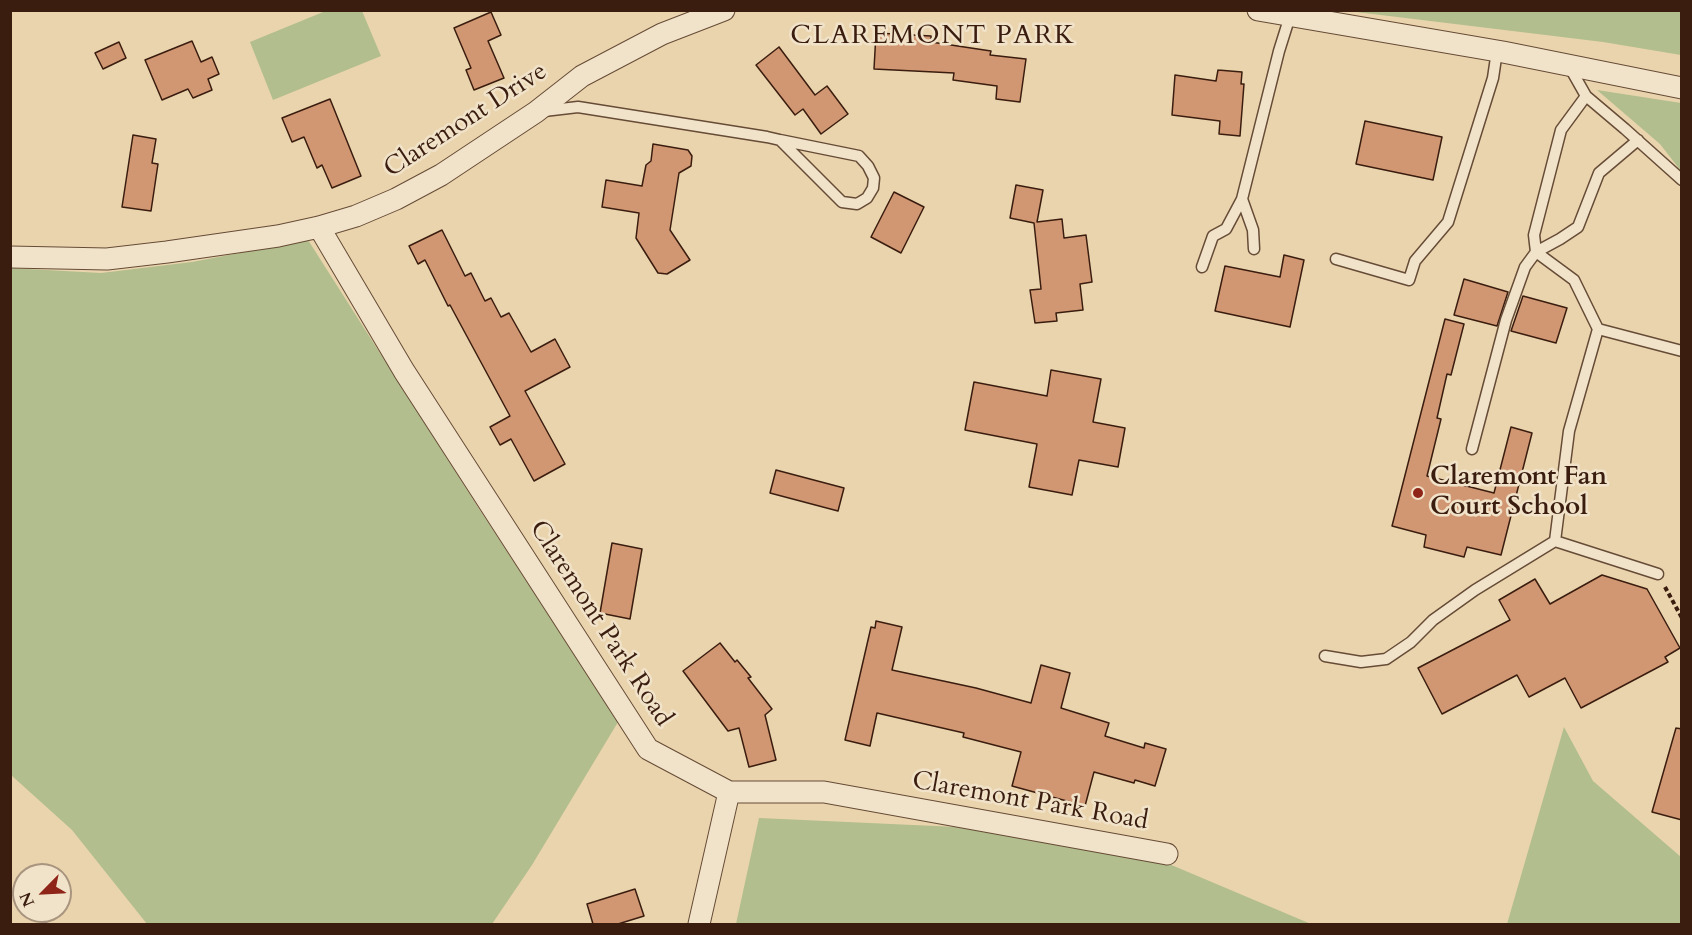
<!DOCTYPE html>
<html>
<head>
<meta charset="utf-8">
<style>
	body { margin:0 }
	#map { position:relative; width:1692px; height:935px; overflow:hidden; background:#ead4ad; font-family:Cardo,serif }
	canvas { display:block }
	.frame { position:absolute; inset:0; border:12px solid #3a1d0f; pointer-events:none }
	.north { position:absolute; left:12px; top:863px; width:60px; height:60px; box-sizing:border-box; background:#f1e3ca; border:2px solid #a8947f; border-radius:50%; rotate:246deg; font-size:16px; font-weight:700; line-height:24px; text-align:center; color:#3a1d0f }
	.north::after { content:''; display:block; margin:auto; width:21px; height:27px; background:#8f2418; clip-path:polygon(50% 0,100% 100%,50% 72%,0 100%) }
</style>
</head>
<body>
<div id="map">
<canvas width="1692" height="935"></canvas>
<div class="frame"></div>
<div class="north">N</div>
</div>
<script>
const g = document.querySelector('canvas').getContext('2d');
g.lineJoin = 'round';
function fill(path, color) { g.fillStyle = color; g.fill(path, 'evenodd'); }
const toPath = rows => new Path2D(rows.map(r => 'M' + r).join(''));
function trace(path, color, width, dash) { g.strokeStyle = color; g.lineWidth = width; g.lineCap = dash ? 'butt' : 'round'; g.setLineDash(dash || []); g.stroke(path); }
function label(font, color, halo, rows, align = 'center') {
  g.font = font + ' Cardo,serif'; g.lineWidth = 5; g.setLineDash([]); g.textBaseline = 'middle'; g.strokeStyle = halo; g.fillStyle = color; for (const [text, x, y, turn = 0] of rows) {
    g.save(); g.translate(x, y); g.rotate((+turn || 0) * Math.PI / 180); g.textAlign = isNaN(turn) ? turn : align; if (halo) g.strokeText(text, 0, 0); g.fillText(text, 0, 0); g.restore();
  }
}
const green = toPath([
	[328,10,362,11,381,56,273,100,250,42],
	[1348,11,1681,11,1681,55,1603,42],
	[1597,90,1681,103,1681,171,1660,144],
	[308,240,476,504,618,722,532,865,492,924,147,924,72,830,11,775,10,268,101,273,192,262],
	[1564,727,1593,781,1681,857,1681,924,1507,924],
	[759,818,957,827,1162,861,1311,924,736,924]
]);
const building = toPath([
	[491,12,501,35,488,41,504,78,474,90,466,70,471,68,454,28,491,12],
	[876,33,931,36,931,42,991,51,990,55,1026,59,1020,102,996,99,997,86,953,80,954,73,874,69,876,33],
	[192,41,201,62,212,57,219,74,208,79,212,90,193,98,188,89,162,100,145,60,192,41],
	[119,42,126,58,103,69,95,53,119,42],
	[779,47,815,95,827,86,848,114,821,134,803,109,795,115,756,65,779,47],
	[1218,70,1242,72,1241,84,1244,84,1240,136,1219,134,1220,121,1172,115,1175,75,1216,81,1218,70],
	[330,99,361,176,332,188,322,165,317,168,304,137,292,142,282,118,330,99],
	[1365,121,1442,137,1433,180,1356,164,1365,121],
	[133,135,156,139,152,163,158,164,151,211,122,207,133,135],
	[653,144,688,150,692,156,691,166,679,173,670,230,690,260,667,274,658,273,636,238,639,213,602,207,606,180,642,186,646,165,651,161,653,144],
	[1016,185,1043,190,1037,222,1062,219,1064,238,1086,235,1092,282,1080,284,1083,310,1056,313,1057,321,1035,323,1030,290,1041,289,1034,223,1010,218,1016,185],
	[894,192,924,207,901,253,871,237,894,192],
	[442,230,465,276,471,273,485,301,491,298,501,317,509,313,531,352,555,339,570,367,525,391,565,464,534,481,511,439,500,445,490,427,510,416,450,305,448,306,425,260,418,264,409,246,442,230],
	[1284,255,1304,260,1290,327,1215,311,1225,266,1280,277,1284,255],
	[1464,279,1508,292,1497,326,1454,315,1464,279],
	[1523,296,1567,308,1556,343,1511,331,1523,296],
	[1445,319,1464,324,1451,375,1447,374,1437,418,1441,419,1427,476,1494,493,1511,427,1532,433,1501,555,1467,547,1464,557,1424,547,1426,535,1392,526,1445,319],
	[1051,370,1101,379,1093,422,1125,428,1118,467,1079,460,1072,495,1029,487,1037,444,965,430,974,382,1047,396,1051,370],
	[776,470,844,488,838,511,770,493,776,470],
	[612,543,642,549,630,619,600,613,612,543],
	[1602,575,1647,589,1680,648,1665,657,1668,662,1581,708,1565,678,1529,697,1517,675,1442,714,1418,668,1510,620,1499,600,1535,579,1550,604,1602,575],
	[876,621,902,627,892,670,976,688,1031,703,1041,665,1070,673,1061,708,1109,723,1105,736,1144,748,1145,743,1166,749,1155,786,1135,780,1134,783,1094,772,1085,806,1012,786,1021,752,963,737,964,733,877,713,870,746,845,740,871,627,875,628,876,621],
	[720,643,735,662,737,660,751,677,748,678,772,709,765,715,776,760,749,767,739,728,728,731,683,671,720,643],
	[1676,728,1682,729,1682,820,1652,812,1676,728],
	[635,889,644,916,618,924,593,924,587,904,635,889]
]);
const path = toPath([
	[1665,587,1682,618]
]);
const service = toPath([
	[1569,66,1586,96,1625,129,1682,180],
	[1586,96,1561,130,1534,235,1536,252,1574,280,1598,329,1569,431,1555,541,1658,574],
	[544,111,578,107,767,137,780,140,859,156,868,166,874,178,873,188,867,198,857,204,842,202,780,140],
	[1242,199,1253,230,1254,249],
	[1336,259,1409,280,1415,261,1448,222,1493,78,1497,51],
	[1202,267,1213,236,1226,229,1242,199,1279,51,1290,16],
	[1598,329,1682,351],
	[1472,449,1506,320,1525,267,1536,252,1560,239,1578,227,1599,173,1638,140],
	[1325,656,1361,662,1386,659,1411,642,1433,620,1475,590,1555,541]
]);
const minor = toPath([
	[1258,10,1503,52,1682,88],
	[319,227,404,371,648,749,729,792,824,792,1167,854],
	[10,257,107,259,167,252,278,236,319,227,356,216,396,199,441,175,536,112,582,76,662,34,724,10],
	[699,924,729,792]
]);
const markers = [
	[1418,493,6,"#8f2418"]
];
const streetNames = [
	["Claremont Drive",466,121,-33],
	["Claremont Park Road",600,624,57],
	["Claremont Park Road",1030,802,10]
];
const poiNames = [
	["Claremont Fan",1430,478],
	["Court School",1430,508]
];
const neighbourhoodNames = [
	["CLAREMONT PARK",933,37]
];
fill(green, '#b2be8d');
fill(building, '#d19773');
trace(building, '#3a1d0f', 1.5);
trace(service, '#664b36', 13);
trace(minor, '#664b36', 23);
trace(path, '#3a1d0f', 4, [4.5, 3]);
trace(service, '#f1e3ca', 10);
trace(minor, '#f1e3ca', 21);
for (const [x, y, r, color] of markers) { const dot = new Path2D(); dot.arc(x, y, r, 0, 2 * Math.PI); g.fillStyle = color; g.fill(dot); trace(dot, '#f1e3ca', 2); }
label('26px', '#3a1d0f', '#f1e3ca', streetNames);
label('bold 26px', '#3a1d0f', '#f1e3ca', poiNames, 'left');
g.letterSpacing = '1.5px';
label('27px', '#3a1d0f', '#f1e3ca', neighbourhoodNames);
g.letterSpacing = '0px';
</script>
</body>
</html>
